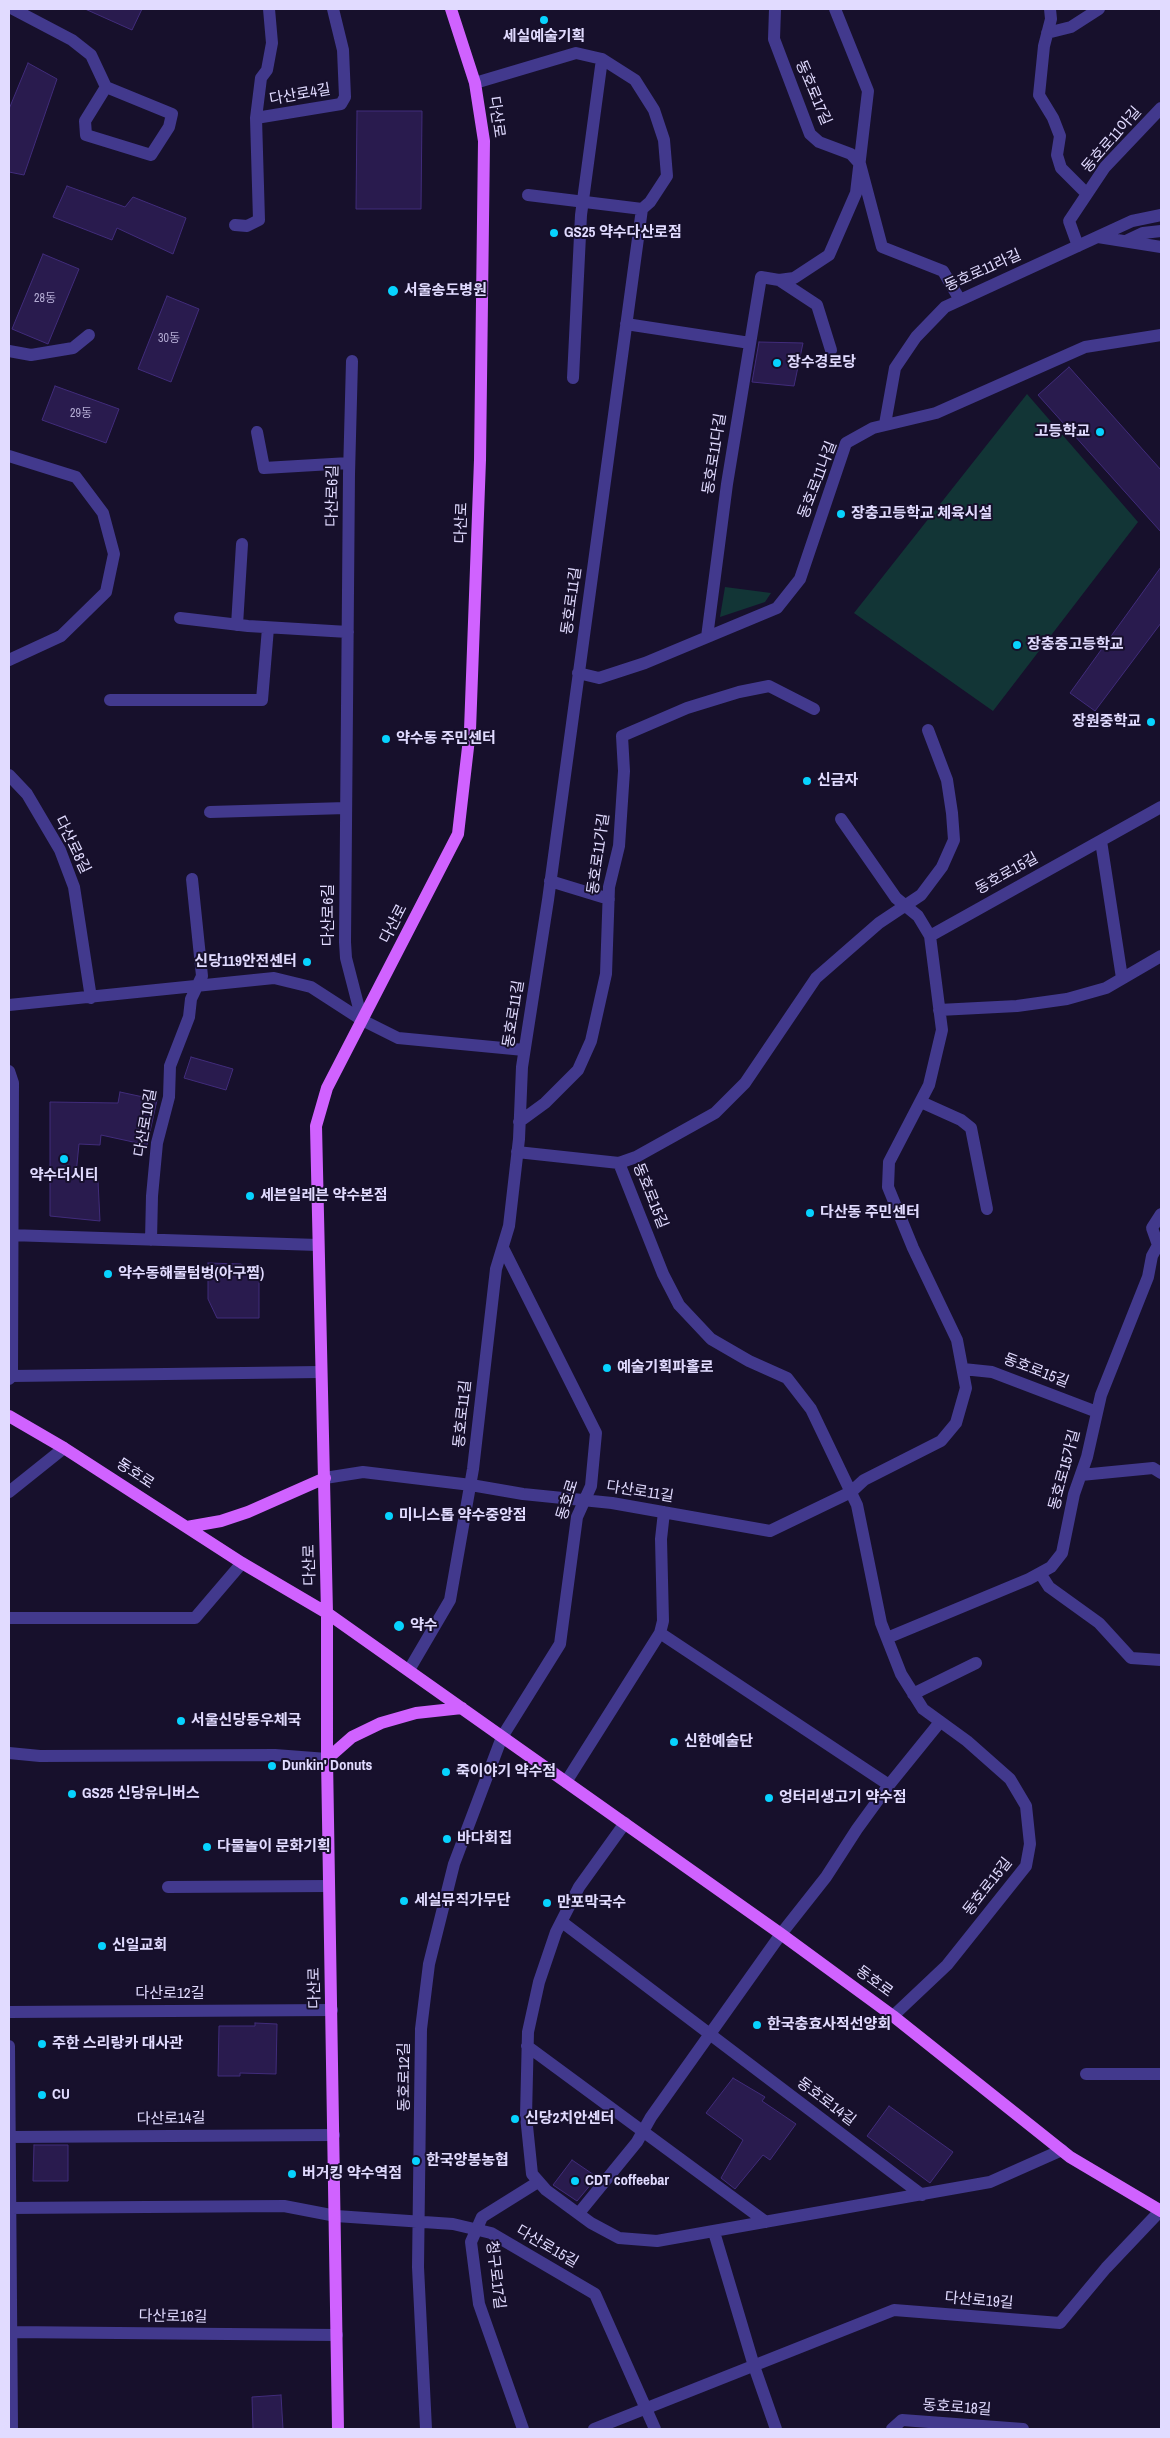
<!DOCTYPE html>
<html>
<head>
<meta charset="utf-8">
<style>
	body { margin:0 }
	#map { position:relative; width:1170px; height:2438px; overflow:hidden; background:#17102c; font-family:"Archivo Narrow",sans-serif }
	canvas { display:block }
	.frame { position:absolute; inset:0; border:10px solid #e1dbff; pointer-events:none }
</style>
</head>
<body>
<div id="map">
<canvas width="1170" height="2438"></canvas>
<div class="frame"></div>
</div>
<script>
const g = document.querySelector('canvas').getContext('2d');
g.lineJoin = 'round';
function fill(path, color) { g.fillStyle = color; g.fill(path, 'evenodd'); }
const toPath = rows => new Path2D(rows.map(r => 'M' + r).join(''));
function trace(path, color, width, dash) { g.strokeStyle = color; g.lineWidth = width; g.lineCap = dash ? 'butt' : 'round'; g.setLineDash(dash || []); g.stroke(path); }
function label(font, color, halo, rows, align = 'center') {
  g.font = font + ' "Archivo Narrow","Noto Sans KR",sans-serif'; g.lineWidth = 4; g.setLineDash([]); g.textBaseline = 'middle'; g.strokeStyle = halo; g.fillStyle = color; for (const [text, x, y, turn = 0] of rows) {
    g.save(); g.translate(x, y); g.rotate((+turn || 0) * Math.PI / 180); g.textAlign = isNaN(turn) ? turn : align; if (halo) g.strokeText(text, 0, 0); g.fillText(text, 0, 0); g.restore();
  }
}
const green = toPath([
	[1027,394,1138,522,993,711,854,613],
	[725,587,771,593,765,602,720,617]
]);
const building = toPath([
	[85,9,142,9,132,30,85,9],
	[28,63,57,79,24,175,9,172,9,109,28,63],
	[357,111,422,111,421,209,356,209,357,111],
	[67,186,125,207,133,197,186,218,173,254,117,228,112,240,53,217,67,186],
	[43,254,79,269,48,344,12,329,43,254],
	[167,296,199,309,171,382,138,369,167,296],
	[759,342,803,343,794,386,752,382,759,342],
	[1069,367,1161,470,1161,532,1038,395,1069,367],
	[55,386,119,409,106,443,42,420,55,386],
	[1161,567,1161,623,1095,711,1070,693,1161,567],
	[191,1057,233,1069,226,1090,184,1078,191,1057],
	[120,1092,157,1100,147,1145,101,1135,100,1145,79,1144,76,1174,98,1181,100,1221,50,1216,50,1102,118,1103,120,1092],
	[208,1263,241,1264,259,1277,259,1318,217,1318,208,1299,208,1263],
	[255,2023,277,2024,276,2074,240,2073,240,2076,218,2076,219,2026,255,2026,255,2023],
	[733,2078,765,2097,762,2101,796,2124,770,2160,763,2155,735,2189,721,2178,743,2140,706,2113,733,2078],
	[889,2106,953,2152,930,2183,867,2136,889,2106],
	[34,2145,68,2145,68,2181,33,2181,34,2145],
	[572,2160,597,2177,577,2201,553,2185,572,2160],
	[281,2395,283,2429,253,2429,252,2397,281,2395]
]);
const minor = toPath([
	[13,9,72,40,91,55,106,87,85,121,86,135,151,155,169,127,172,114,106,87],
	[775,9,774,39,810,134,819,142,851,154,860,164,882,247,943,271,960,300],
	[1050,9,1051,19,1044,46,1039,95,1053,118,1060,136,1057,155,1061,168,1087,194],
	[1047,33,1071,27,1099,9],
	[256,118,341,104,345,97,343,50,333,9],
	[528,195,642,209],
	[235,225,247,226,259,220,256,118,261,78,267,70,272,43,269,9],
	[1098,237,1161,247],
	[1126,241,1143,233,1161,231],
	[1078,246,1069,221,1105,167,1161,108],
	[779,280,817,305,831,350],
	[626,324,750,343],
	[9,351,31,355,73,348,89,335],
	[352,361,349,474,345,942,346,958,362,1020],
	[573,378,581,215,602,59],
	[885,424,895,368,916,337,945,307,1132,221,1161,215],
	[257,432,264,468,349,463],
	[9,456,76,477,103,513,114,554,106,592,61,636,9,660],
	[180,618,248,626,348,632],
	[237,625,242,544],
	[707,637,727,484,761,277,779,280,794,278,829,255,856,193,868,91,835,9],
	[578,673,599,678,645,663,777,608,800,579,846,443,873,428,936,413,1085,347,1161,335],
	[110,700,262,700,268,628],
	[9,775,27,794,60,850,74,887,91,998],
	[210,812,346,808],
	[1101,841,1122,978],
	[550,881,609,899],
	[930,936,1161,807],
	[9,1005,274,978,311,987,362,1020,398,1038,524,1050],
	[939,1010,1017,1006,1067,999,1106,988,1161,956],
	[9,1071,13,1083,12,1376,9,1379],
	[921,1102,961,1120,971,1128,987,1209],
	[519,1122,545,1103,578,1070,591,1041,606,974,609,887,619,846,624,771,622,736,687,708,739,692,769,686,814,709],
	[517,1152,619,1163,636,1157,715,1113,745,1083,816,978,879,923,921,895,942,867,954,840,952,813,947,780,928,730],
	[619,1163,663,1274,679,1305,711,1339,749,1361,787,1378,811,1409,857,1505,881,1623,901,1674,923,1709,967,1741,1010,1779,1026,1806,1030,1844,1026,1866,947,1965,893,2016],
	[9,1235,318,1245],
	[151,1240,152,1196,157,1143,169,1097,170,1066,189,1017,191,999,202,976,192,879],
	[963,1369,992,1372,1097,1412],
	[12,1376,320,1372],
	[1081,1475,1153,1468,1161,1473],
	[325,1478,363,1472,471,1485,523,1494,612,1503,770,1531,851,1492,864,1480,941,1441,956,1423,966,1388,957,1340,913,1248,888,1187,889,1162,929,1085,942,1030,930,936,918,916,896,898,841,819],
	[9,1492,64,1448],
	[1040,1573,1049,1587,1099,1623,1131,1658,1161,1660],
	[9,1618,195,1618,242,1563],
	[660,1633,889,1785],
	[887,1638,1029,1579,1051,1567,1062,1553,1074,1494,1087,1457,1101,1395,1148,1277,1152,1256,1158,1245,1152,1228,1161,1214],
	[409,1670,450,1600,473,1469,496,1269,509,1226,519,1139,522,1067,548,900,642,209,650,202,667,176,664,140,654,110,635,80,602,59,576,53,475,83],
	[913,1694,976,1663],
	[9,1753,40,1756,275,1755,327,1759],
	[566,1782,660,1633,663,1621,661,1539,664,1512],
	[625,1823,579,1887,556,1932,539,1982,528,2032,526,2116,532,2174,546,2190,591,2223,619,2238,657,2241,990,2182,1062,2150],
	[168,1887,329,1886],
	[562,1922,922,2195],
	[9,2012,332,2010],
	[9,2046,12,2429],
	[527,2046,766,2222],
	[1086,2074,1161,2074],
	[9,2137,334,2135],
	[9,2208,284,2206,336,2216,453,2224,491,2233,595,2294,655,2429],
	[579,2213,637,2142,651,2117,781,1934,826,1877,857,1829,889,1785,940,1722],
	[714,2232,754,2366,776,2429],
	[9,2332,337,2335],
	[426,2429,418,2267,421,2029,429,1964,454,1864,502,1737,560,1644,577,1517,591,1486,596,1433,503,1248],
	[523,2429,479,2304,471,2242,482,2217,538,2182],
	[594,2429,894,2310,1060,2323,1106,2268,1161,2210],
	[892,2429,902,2420,1023,2429]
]);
const major = toPath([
	[9,1416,64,1448,242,1563,327,1613,781,1934,893,2016,1070,2157,1161,2211],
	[187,1527,221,1521,248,1512,325,1478],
	[327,1759,352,1737,381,1723,416,1713,462,1708],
	[338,2429,327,1759,327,1613,316,1126,327,1088,458,834,470,730,480,460,484,141,475,83,451,9]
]);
const markers = [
	[544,20,5,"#07d3ff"],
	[554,233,5,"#07d3ff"],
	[393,291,6,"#07d3ff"],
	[777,363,5,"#07d3ff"],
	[1100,432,5,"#07d3ff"],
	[841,514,5,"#07d3ff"],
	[1017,645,5,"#07d3ff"],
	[1151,722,5,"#07d3ff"],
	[386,739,5,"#07d3ff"],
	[807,781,5,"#07d3ff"],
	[307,962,5,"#07d3ff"],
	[64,1159,5,"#07d3ff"],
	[250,1196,5,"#07d3ff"],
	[810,1213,5,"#07d3ff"],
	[108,1274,5,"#07d3ff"],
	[607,1368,5,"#07d3ff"],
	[389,1516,5,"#07d3ff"],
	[399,1626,6,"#07d3ff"],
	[181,1721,5,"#07d3ff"],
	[674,1742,5,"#07d3ff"],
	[272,1766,5,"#07d3ff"],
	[446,1772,5,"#07d3ff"],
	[72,1794,5,"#07d3ff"],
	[769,1798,5,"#07d3ff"],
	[447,1839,5,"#07d3ff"],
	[207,1847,5,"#07d3ff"],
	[404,1901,5,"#07d3ff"],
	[547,1903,5,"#07d3ff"],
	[102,1946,5,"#07d3ff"],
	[757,2025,5,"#07d3ff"],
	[42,2044,5,"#07d3ff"],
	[42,2095,5,"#07d3ff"],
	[515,2119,5,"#07d3ff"],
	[416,2161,5,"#07d3ff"],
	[292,2174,5,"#07d3ff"],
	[575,2181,5,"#07d3ff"]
];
const numberNames = [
	["28동",45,299],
	["30동",169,339],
	["29동",81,414]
];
const poiNames = [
	["세실예술기획",544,37,"center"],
	["GS25 약수다산로점",564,233],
	["서울송도병원",404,291],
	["장수경로당",787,363],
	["고등학교",1090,432,"right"],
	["장충고등학교 체육시설",851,514],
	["장충중고등학교",1027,645],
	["장원중학교",1141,722,"right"],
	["약수동 주민센터",396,739],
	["신금자",817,781],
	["신당119안전센터",297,962,"right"],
	["약수더시티",64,1176,"center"],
	["세븐일레븐 약수본점",260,1196],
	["다산동 주민센터",820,1213],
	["약수동해물텀벙(아구찜)",118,1274],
	["예술기획파홀로",617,1368],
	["미니스톱 약수중앙점",399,1516],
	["약수",410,1626],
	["서울신당동우체국",191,1721],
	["신한예술단",684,1742],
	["Dunkin' Donuts",282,1766],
	["죽이야기 약수점",456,1772],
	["GS25 신당유니버스",82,1794],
	["엉터리생고기 약수점",779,1798],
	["바다회집",457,1839],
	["다물놀이 문화기획",217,1847],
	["세실뮤직가무단",414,1901],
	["만포막국수",557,1903],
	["신일교회",112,1946],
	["한국충효사적선양회",767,2025],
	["주한 스리랑카 대사관",52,2044],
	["CU",52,2095],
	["신당2치안센터",525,2119],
	["한국양봉농협",426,2161],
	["버거킹 약수역점",302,2174],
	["CDT coffeebar",585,2181]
];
const streetNames = [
	["동호로17길",813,93,67],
	["다산로4길",300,95,-10],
	["다산로",496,117,82],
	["동호로11아길",1112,140,-49],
	["동호로11라길",983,271,-24],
	["동호로11다길",715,454,-81],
	["동호로11나길",818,480,-69],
	["다산로6길",333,496,-89],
	["다산로",462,523,-88],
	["동호로11길",572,601,-82],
	["다산로8길",72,845,64],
	["동호로11가길",599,854,-82],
	["동호로15길",1007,874,-29],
	["다산로6길",329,915,-90],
	["다산로",394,924,-63],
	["동호로11길",514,1014,-81],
	["다산로10길",146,1123,-80],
	["동호로15길",650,1196,68],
	["동호로15길",1036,1371,21],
	["동호로11길",463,1414,-84],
	["동호로15가길",1065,1470,-75],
	["동호로",135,1474,33],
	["다산로11길",640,1492,9],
	["동호로",568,1500,-73],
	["다산로",310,1565,-91],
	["동호로15길",988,1887,-52],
	["동호로",874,1982,36],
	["다산로",315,1988,-91],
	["다산로12길",170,1994],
	["동호로12길",405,2077,-90],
	["동호로14길",826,2102,37],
	["다산로14길",171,2119,-1],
	["다산로15길",547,2247,30],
	["청구로17길",495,2275,83],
	["다산로19길",979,2301,5],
	["다산로16길",173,2317,1],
	["동호로18길",957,2408,4]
];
fill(green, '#123536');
fill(building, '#291b4e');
trace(building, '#412c7b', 1);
trace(minor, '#42398d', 12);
trace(major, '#d062ff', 12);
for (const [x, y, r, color] of markers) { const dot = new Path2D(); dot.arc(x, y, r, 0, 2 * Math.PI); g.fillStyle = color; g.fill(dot); trace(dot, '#17102c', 2); }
label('12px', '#b3abd3', null, numberNames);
label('bold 15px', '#e1dbff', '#17102c', poiNames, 'left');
label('15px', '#e1dbff', '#17102c', streetNames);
</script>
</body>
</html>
